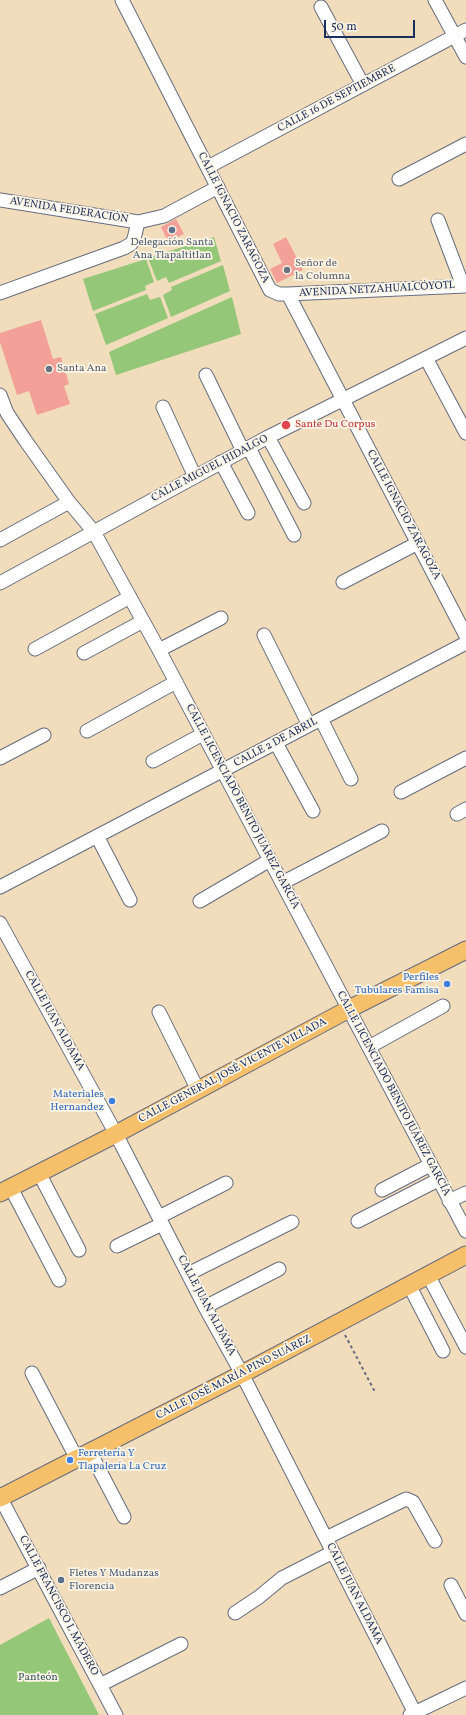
<!DOCTYPE html>
<html>
<head>
<meta charset="utf-8">
<style>
	body { margin:0 }
	#map { position:relative; width:466px; height:1715px; overflow:hidden; background:#f1dcbb; font-family:Vollkorn,serif }
	canvas { display:block }
	.scale { position:absolute; left:324px; top:20px; width:91px; height:18px; box-sizing:border-box; border:2px solid #1b2f5e; border-top:0; padding-left:5px; font-size:12px; line-height:14px; white-space:nowrap; color:#1b2f5e; -webkit-text-stroke:3px #fcf5e5; paint-order:stroke }
</style>
</head>
<body>
<div id="map">
<canvas width="466" height="1715"></canvas>
<div class="scale">50 m</div>
</div>
<script>
const g = document.querySelector('canvas').getContext('2d');
g.lineJoin = 'round';
function fill(path, color) { g.fillStyle = color; g.fill(path, 'evenodd'); }
const toPath = rows => new Path2D(rows.map(r => 'M' + r).join(''));
function trace(path, color, width, dash) { g.strokeStyle = color; g.lineWidth = width; g.lineCap = dash ? 'butt' : 'round'; g.setLineDash(dash || []); g.stroke(path); }
function label(font, color, halo, rows, align = 'center') {
  g.font = font + ' Vollkorn,serif'; g.lineWidth = 3.5; g.setLineDash([]); g.textBaseline = 'middle'; g.strokeStyle = halo; g.fillStyle = color; for (const [text, x, y, turn = 0] of rows) {
    g.save(); g.translate(x, y); g.rotate((+turn || 0) * Math.PI / 180); g.textAlign = isNaN(turn) ? turn : align; if (halo) g.strokeText(text, 0, 0); g.fillText(text, 0, 0); g.restore();
  }
}
const green = toPath([
	[214,237,221,261,169,283,166,277,157,281,148,258],
	[146,259,154,282,145,286,146,290,93,311,83,279],
	[223,265,230,291,171,317,163,295,172,290,171,287],
	[147,294,150,300,160,297,168,318,106,345,95,314],
	[232,297,241,334,116,375,109,352],
	[49,1618,99,1715,0,1715,0,1645]
]);
const building = toPath([
	[176,219,184,234,168,242,161,227],
	[286,237,303,270,277,283,270,269,282,263,273,244],
	[41,320,53,359,61,357,69,384,64,386,70,404,37,415,29,391,17,395,0,342,0,333]
]);
const path = toPath([
	[345,1335,375,1392]
]);
const minor = toPath([
	[122,0,270,290,279,294,288,294,466,286],
	[435,0,466,57],
	[321,7,363,85],
	[208,167,466,30],
	[399,179,466,144],
	[0,200,138,222,164,216,218,187],
	[438,220,463,286],
	[0,293,124,248,131,244,134,239,138,222],
	[288,294,466,636],
	[426,358,466,433],
	[206,375,243,451],
	[0,395,7,413,25,440,69,502,94,532,159,650,466,1231],
	[163,407,195,477],
	[268,437,304,503],
	[249,448,294,535],
	[221,462,248,513],
	[0,540,69,502],
	[343,582,418,543],
	[0,583,268,437,466,338],
	[264,635,309,725],
	[35,649,130,597],
	[159,650,221,618],
	[84,653,143,621],
	[321,719,351,779],
	[87,731,176,682],
	[276,743,313,811],
	[0,758,44,735],
	[153,761,203,734],
	[401,792,466,758],
	[457,814,466,809],
	[97,836,130,900],
	[282,883,382,831],
	[0,887,466,643],
	[200,901,270,860],
	[0,923,116,1134,205,1307,242,1374,416,1715],
	[159,1012,198,1090],
	[369,1047,443,1006],
	[39,1173,79,1250],
	[11,1188,59,1280],
	[382,1190,430,1165],
	[449,1201,466,1193],
	[159,1217,226,1183],
	[358,1221,438,1180],
	[117,1246,162,1224],
	[188,1274,292,1222],
	[428,1275,466,1347],
	[409,1285,443,1351],
	[205,1307,279,1269],
	[32,1373,77,1459],
	[90,1452,124,1517],
	[0,1497,116,1715],
	[326,1538,406,1499,413,1502,435,1541],
	[451,1585,466,1614],
	[0,1588,39,1568],
	[235,1613,259,1597,282,1578,333,1552],
	[100,1685,181,1644],
	[410,1715,466,1688]
]);
const major = toPath([
	[0,1193,116,1134,349,1009,466,950],
	[0,1498,242,1374,466,1255]
]);
const markers = [
	[172,230,4,"#5c6f8a"],
	[287,270,4,"#6b7280"],
	[49,369,4,"#6b7280"],
	[286,425,5,"#e0444e"],
	[447,984,4,"#3f7fe0"],
	[112,1101,4,"#3f7fe0"],
	[70,1460,4,"#3f7fe0"],
	[61,1580,4,"#5c6f8a"]
];
const streetNames = [
	["CALLE 16 DE SEPTIEMBRE",337,99,-28],
	["AVENIDA FEDERACIÓN",69,211,9],
	["CALLE IGNACIO ZARAGOZA",233,218,63],
	["AVENIDA NETZAHUALCÓYOTL",377,290,-3],
	["CALLE MIGUEL HIDALGO",210,469,-28],
	["CALLE IGNACIO ZARAGOZA",403,515,62],
	["CALLE 2 DE ABRIL",276,743,-28],
	["CALLE LICENCIADO BENITO JUÁREZ GARCÍA",242,807,62],
	["CALLE JUAN ALDAMA",54,1021,61],
	["CALLE GENERAL JOSÉ VICENTE VILLADA",233,1071,-28],
	["CALLE LICENCIADO BENITO JUÁREZ GARCÍA",393,1094,62],
	["CALLE JUAN ALDAMA",206,1306,62],
	["CALLE JOSÉ MARÍA PINO SUÁREZ",234,1378,-27],
	["CALLE JUAN ALDAMA",354,1594,63],
	["CALLE FRANCISCO I. MADERO",58,1606,62]
];
const serviceNames = [
	["Delegación Santa",172,243],
	["Ana Tlapaltitlan",172,256],
	["Fletes Y Mudanzas",69,1574,"left"],
	["Florencia",69,1587,"left"]
];
const worshipNames = [
	["Señor de",295,264],
	["la Columna",295,277],
	["Santa Ana",57,369]
];
const healthNames = [
	["Sante Du Corpus",295,425]
];
const shopNames = [
	["Perfiles",439,978],
	["Tubulares Famisa",439,991],
	["Materiales",104,1095],
	["Hernandez",104,1108],
	["Ferretería Y",78,1454,"left"],
	["Tlapalería La Cruz",78,1467,"left"]
];
const parkNames = [
	["Panteón",38,1678]
];
fill(green, '#94c778');
fill(building, '#f3a198');
trace(minor, '#666c7f', 15);
trace(major, '#666c7f', 19);
trace(path, '#666c7f', 2, [3, 3]);
trace(minor, '#fff', 13);
trace(major, '#f6c06b', 17);
for (const [x, y, r, color] of markers) { const dot = new Path2D(); dot.arc(x, y, r, 0, 2 * Math.PI); g.fillStyle = color; g.fill(dot); trace(dot, '#fcf5e5', 1.5); }
label('11px', '#1b2f5e', '#fcf5e5', streetNames);
label('11px', '#4e5e75', '#fcf5e5', serviceNames);
label('11px', '#5b616d', '#fcf5e5', worshipNames, 'left');
label('11px', '#be3a42', '#fcf5e5', healthNames, 'left');
label('11px', '#366cbe', '#fcf5e5', shopNames, 'right');
label('11px', '#3f5d66', '#fcf5e5', parkNames);
</script>
</body>
</html>
